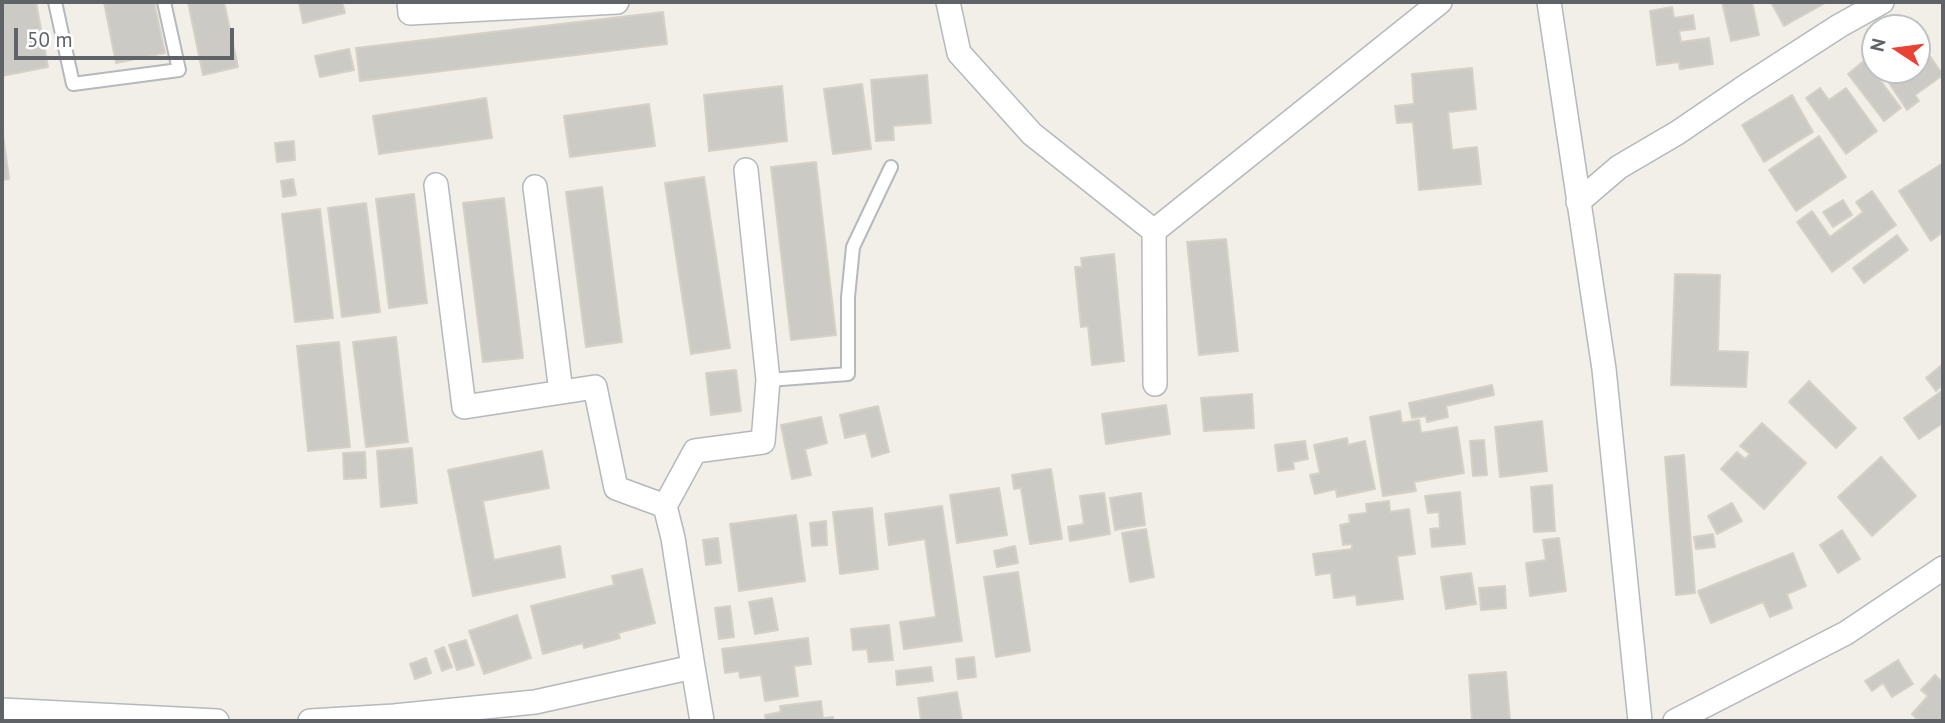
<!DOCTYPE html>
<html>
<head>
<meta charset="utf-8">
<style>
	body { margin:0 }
	#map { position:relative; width:1945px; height:723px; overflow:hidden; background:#f1efe8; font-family:"PT Sans",sans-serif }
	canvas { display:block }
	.frame { position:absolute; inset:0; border:4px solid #5f6368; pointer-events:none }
	.north { position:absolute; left:1861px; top:14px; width:70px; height:70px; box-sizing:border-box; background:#fff; border:2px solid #bfc1c3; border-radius:50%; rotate:283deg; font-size:19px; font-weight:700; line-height:28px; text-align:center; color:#5f6368 }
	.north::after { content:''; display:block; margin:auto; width:24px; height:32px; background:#ea4335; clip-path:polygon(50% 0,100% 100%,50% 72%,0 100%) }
	.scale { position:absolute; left:14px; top:28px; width:220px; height:32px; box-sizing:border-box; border:4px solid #5f6368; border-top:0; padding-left:9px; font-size:21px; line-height:24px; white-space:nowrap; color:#5f6368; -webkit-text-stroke:5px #fff; paint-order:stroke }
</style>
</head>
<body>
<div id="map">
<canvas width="1945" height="723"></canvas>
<div class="frame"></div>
<div class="north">N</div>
<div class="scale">50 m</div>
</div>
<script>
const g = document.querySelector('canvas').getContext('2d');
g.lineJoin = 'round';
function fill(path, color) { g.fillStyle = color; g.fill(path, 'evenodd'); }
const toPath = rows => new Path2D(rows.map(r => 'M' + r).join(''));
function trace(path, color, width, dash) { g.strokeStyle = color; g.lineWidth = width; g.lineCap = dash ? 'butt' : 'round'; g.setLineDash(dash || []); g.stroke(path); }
const building = toPath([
	[2,2,36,2,48,67,2,76,2,2],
	[104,2,154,2,165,53,116,63,104,2],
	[188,2,224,2,238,67,203,75,188,2],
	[299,2,342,2,345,13,303,23,299,2],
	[1722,2,1752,2,1759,35,1731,41,1722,2],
	[1771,2,1827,2,1784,26,1771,2],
	[1672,7,1674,18,1693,15,1695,29,1679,31,1681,42,1709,38,1713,64,1680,69,1679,62,1657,65,1650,11,1672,7],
	[663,12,667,44,360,81,356,48,663,12],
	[1920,42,1943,75,1915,95,1919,101,1907,110,1889,83,1907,70,1917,70,1917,44,1920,42],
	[349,49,354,70,320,77,315,56,349,49],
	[1865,60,1901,108,1884,121,1848,74,1865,60],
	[1472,68,1476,109,1448,112,1452,150,1477,147,1481,184,1419,190,1413,122,1397,123,1395,106,1414,104,1412,74,1472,68],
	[927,75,931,123,893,126,894,140,876,141,871,80,927,75],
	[862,84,871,149,833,154,824,89,862,84],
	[782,86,787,141,709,151,704,95,782,86],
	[1820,88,1829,100,1846,88,1877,131,1846,154,1806,98,1820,88],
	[1792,95,1813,132,1764,162,1742,125,1792,95],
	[486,98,492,138,379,154,373,116,486,98],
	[649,104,655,146,570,157,564,116,649,104],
	[2,128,9,179,2,180,2,128],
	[1819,136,1846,177,1796,211,1769,170,1819,136],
	[294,141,295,160,277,162,275,143,294,141],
	[816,162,836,335,791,340,771,167,816,162],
	[1943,163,1943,232,1931,241,1899,191,1943,163],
	[704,177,730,348,691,354,665,183,704,177],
	[293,179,296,195,283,197,281,181,293,179],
	[602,187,622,342,586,347,566,192,602,187],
	[1872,191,1896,225,1832,272,1797,222,1812,211,1830,237,1863,212,1856,202,1872,191],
	[414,194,427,303,389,308,376,199,414,194],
	[504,198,523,358,483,362,463,203,504,198],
	[1843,200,1852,215,1833,227,1823,212,1843,200],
	[366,203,380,312,342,317,328,208,366,203],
	[320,209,333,318,295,322,282,214,320,209],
	[1897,235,1908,250,1864,283,1853,268,1897,235],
	[1226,239,1238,351,1199,355,1187,242,1226,239],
	[1114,254,1124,361,1092,365,1088,326,1081,327,1075,267,1082,267,1081,258,1114,254],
	[1675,274,1720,275,1718,351,1748,352,1746,387,1671,385,1675,274],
	[396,337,408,442,366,447,353,342,396,337],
	[339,342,350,447,308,451,297,346,339,342],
	[1943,364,1943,385,1936,391,1926,378,1943,364],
	[736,370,741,411,711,415,706,373,736,370],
	[1809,381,1856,428,1836,448,1789,402,1809,381],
	[1492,385,1494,395,1446,406,1448,417,1427,422,1426,416,1412,418,1409,403,1492,385],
	[1943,390,1943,423,1919,439,1904,418,1943,390],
	[1252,394,1254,428,1204,431,1201,398,1252,394],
	[1166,405,1170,434,1106,444,1102,414,1166,405],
	[878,406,889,452,872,457,866,433,845,438,840,415,878,406],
	[1400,411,1402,423,1419,420,1421,433,1457,427,1464,473,1414,482,1416,491,1383,496,1370,417,1400,411],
	[821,417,827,443,805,449,811,475,792,479,781,425,821,417],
	[1542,421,1547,471,1500,477,1495,427,1542,421],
	[1762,423,1806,463,1764,509,1721,469,1737,452,1745,459,1750,454,1740,446,1762,423],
	[1347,438,1348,445,1365,441,1375,489,1337,497,1336,489,1315,494,1310,475,1320,473,1314,445,1347,438],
	[1484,440,1487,475,1473,476,1470,441,1484,440],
	[1305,441,1308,459,1293,462,1294,469,1278,471,1275,445,1305,441],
	[412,448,417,503,381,507,377,451,412,448],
	[542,451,549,488,483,501,494,560,560,546,565,577,473,596,448,470,542,451],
	[365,452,366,478,344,479,343,453,365,452],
	[1684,455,1695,593,1676,595,1665,457,1684,455],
	[1881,457,1916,496,1872,536,1838,497,1881,457],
	[1051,469,1062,539,1030,544,1021,488,1014,489,1012,475,1051,469],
	[1552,485,1555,531,1534,532,1531,487,1552,485],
	[999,488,1007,535,957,543,950,495,999,488],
	[1460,492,1465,544,1432,547,1430,529,1440,528,1439,512,1428,513,1425,496,1460,492],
	[1104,493,1110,534,1070,541,1068,527,1084,524,1080,496,1104,493],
	[1141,493,1145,525,1115,530,1110,498,1141,493],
	[1389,501,1390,512,1409,509,1415,554,1397,556,1403,599,1357,605,1356,595,1334,598,1331,573,1316,575,1313,554,1352,549,1352,544,1343,545,1340,525,1350,523,1349,515,1367,513,1366,504,1389,501],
	[1732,503,1742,521,1717,534,1708,516,1732,503],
	[942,506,962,641,904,649,900,622,936,617,925,539,889,545,885,514,942,506],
	[872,508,878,569,840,574,833,512,872,508],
	[796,515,805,581,739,591,730,524,796,515],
	[826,521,827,545,812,546,810,523,826,521],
	[1146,529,1154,577,1130,582,1122,533,1146,529],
	[1842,530,1860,559,1838,573,1820,545,1842,530],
	[1713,534,1715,547,1696,549,1694,537,1713,534],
	[718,538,721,563,706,565,703,540,718,538],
	[1559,538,1566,591,1530,596,1526,563,1546,560,1543,540,1559,538],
	[1015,546,1018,563,997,567,994,551,1015,546],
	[1793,553,1806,586,1787,594,1792,608,1770,617,1763,602,1711,623,1698,591,1793,553],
	[642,569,655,623,618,633,620,638,584,648,583,643,543,654,531,606,614,585,612,576,642,569],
	[1018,572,1030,651,996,657,984,577,1018,572],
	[1471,573,1476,604,1446,609,1441,577,1471,573],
	[1505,586,1506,608,1481,610,1479,588,1505,586],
	[772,598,778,630,755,634,749,602,772,598],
	[730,606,734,637,719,639,715,608,730,606],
	[517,615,531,658,484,674,469,631,517,615],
	[889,625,893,660,869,662,867,649,853,650,851,629,889,625],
	[808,638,811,664,794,666,798,696,765,701,761,675,740,678,739,671,725,673,722,649,808,638],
	[466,640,474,665,457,670,449,645,466,640],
	[444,647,452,667,442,671,435,651,444,647],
	[974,657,976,677,958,679,956,659,974,657],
	[426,658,431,673,415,679,410,664,426,658],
	[1898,660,1913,684,1892,697,1883,683,1872,691,1865,681,1898,660],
	[931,667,933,681,897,685,896,671,931,667],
	[1506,672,1510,721,1472,721,1469,675,1506,672],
	[1935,675,1943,683,1943,721,1919,721,1912,714,1928,696,1921,690,1935,675],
	[957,692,962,721,921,721,918,698,957,692],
	[821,701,823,718,833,717,833,721,766,721,765,715,781,712,780,706,821,701]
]);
const lane = toPath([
	[55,2,73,84,179,70,164,2],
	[768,380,848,374,848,297,853,247,891,167]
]);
const street = toPath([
	[409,2,410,13,617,2],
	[948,2,959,53,1032,134,1154,231],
	[1549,2,1604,369,1640,721],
	[436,185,464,407,595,387,616,488,665,506,673,538,693,667],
	[535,187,561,392],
	[1578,202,1619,167,1677,133,1746,86,1839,26,1882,2],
	[1155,384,1154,231,1440,2],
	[665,506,695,451,763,442,768,380,746,170],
	[2,710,217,721],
	[310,721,394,716,535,702,693,667,702,721],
	[1675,721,1846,633,1943,568]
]);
fill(building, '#cccac5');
trace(building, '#d6d1c6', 2);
trace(lane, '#b5b8bc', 16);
trace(street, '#b5b8bc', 26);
trace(lane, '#fff', 12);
trace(street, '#fff', 23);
</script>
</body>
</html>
